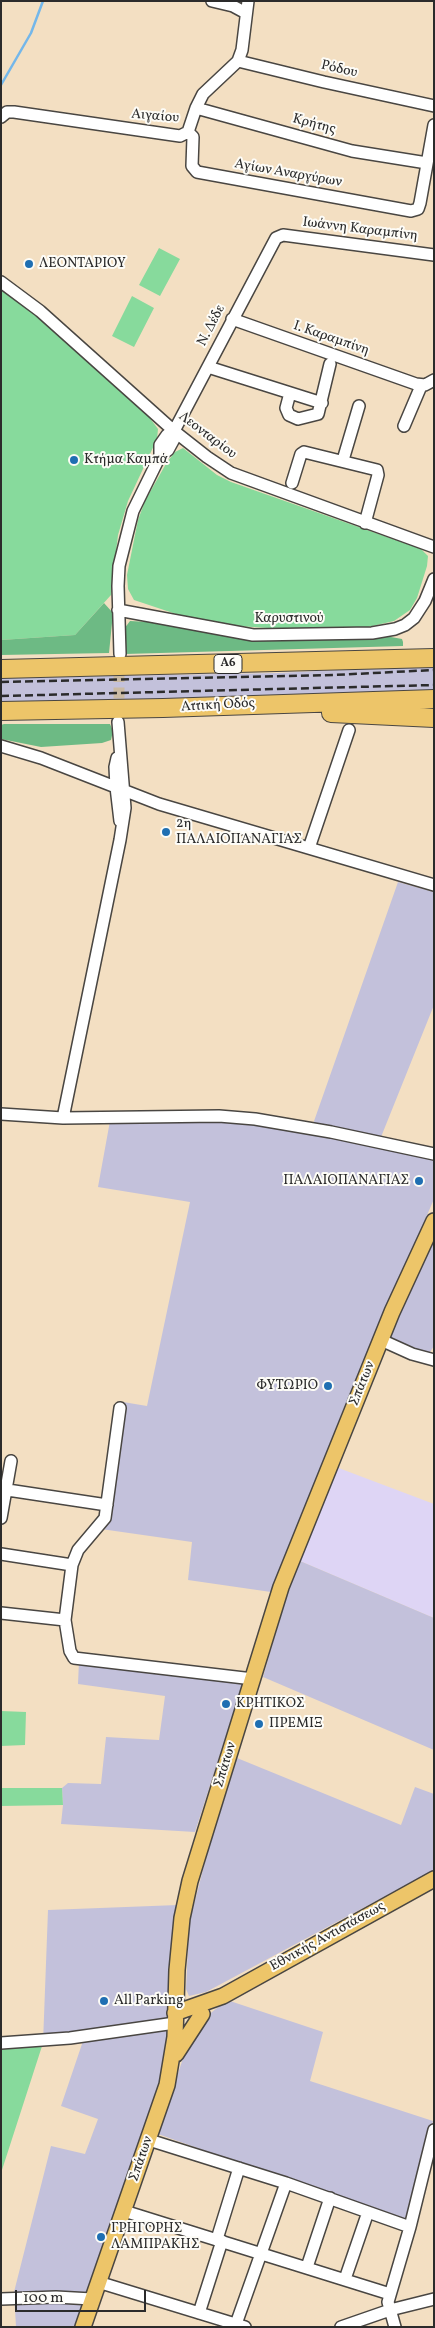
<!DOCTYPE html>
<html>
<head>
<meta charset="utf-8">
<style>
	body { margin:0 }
	#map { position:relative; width:435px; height:2328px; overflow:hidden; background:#f3dfc2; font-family:Vollkorn,serif }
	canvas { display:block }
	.frame { position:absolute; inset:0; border:2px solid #2b2b2b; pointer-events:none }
	.scale { position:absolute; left:15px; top:2290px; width:131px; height:22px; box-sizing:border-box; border:2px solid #2b2b2b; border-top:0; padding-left:6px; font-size:15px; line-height:18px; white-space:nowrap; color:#2b2b2b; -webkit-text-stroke:4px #fdfcf7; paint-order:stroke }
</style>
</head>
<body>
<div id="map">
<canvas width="435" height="2328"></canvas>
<div class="frame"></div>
<div class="scale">100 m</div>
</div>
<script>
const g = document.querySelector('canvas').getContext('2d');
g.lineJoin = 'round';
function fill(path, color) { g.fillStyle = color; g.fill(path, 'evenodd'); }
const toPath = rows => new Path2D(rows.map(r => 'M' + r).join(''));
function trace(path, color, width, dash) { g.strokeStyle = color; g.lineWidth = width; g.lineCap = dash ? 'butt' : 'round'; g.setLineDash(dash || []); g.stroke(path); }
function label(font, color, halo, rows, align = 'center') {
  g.font = font + ' Vollkorn,serif'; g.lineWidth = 4; g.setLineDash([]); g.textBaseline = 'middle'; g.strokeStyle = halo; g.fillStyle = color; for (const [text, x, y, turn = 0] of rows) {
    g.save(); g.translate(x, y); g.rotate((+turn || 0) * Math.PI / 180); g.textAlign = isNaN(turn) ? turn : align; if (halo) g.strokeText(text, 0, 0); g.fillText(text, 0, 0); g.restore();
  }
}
const built = toPath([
	[336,1467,434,1504,434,1618,300,1561]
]);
const industrial = toPath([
	[434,665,434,690,133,701,1,703,1,678,278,673],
	[398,882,434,892,434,1005,381,1137,313,1124],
	[223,1120,284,1127,434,1159,434,1199,345,1405,271,1592,188,1580,192,1542,101,1529,114,1471,123,1402,147,1406,190,1202,98,1187,110,1121],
	[434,1235,434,1346,428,1355,387,1339],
	[300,1561,434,1618,434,1750,263,1677,286,1598],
	[79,1661,244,1680,195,1832,61,1824,63,1805,62,1788,68,1783,101,1784,106,1737,159,1740,165,1696,78,1684],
	[237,1758,401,1825,415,1787,434,1794,434,1870,206,1992,189,1996,186,1989,189,1924,206,1858],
	[178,1905,169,2075,76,2326,16,2327,14,2292,51,2146,85,2154,98,2119,61,2106,83,2041,43,2043,48,1910],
	[227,2000,323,2032,310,2081,433,2121,408,2223,158,2134,189,2040,202,2020]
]);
const green = toPath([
	[159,248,180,259,160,296,139,285],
	[1,290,42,320,146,413,158,429,157,439,128,501,118,535,111,595,75,635,1,640],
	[132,296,154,308,134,347,112,336],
	[183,448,217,475,231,482,421,549,428,556,427,566,417,598,410,610,394,621,368,627,283,629,237,626,188,618,134,600,128,589,127,575,138,520,145,501,167,462,175,452],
	[1,1711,26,1712,25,1745,1,1746],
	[1,1788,62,1788,63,1805,1,1806],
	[43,2043,1,2173,1,2045]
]);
const forest = toPath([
	[104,603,113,613,109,653,1,655,1,640,75,635],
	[130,621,149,622,269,639,391,637,402,639,403,642,403,646,125,654,124,629],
	[4,724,110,724,113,731,111,740,102,743,41,747,1,739,1,725]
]);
const stream = toPath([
	[1,85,31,33,43,1]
]);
const minorTunnel = toPath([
	[119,715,119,661]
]);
const minor = toPath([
	[212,1,233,6,246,13],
	[238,61,324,82,434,106],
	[196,108,352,151,427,163],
	[1,117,7,112,14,112,180,136,188,132,196,108,203,94,238,61,242,50,248,1],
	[188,132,193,137,192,166,197,172,411,211,418,209,420,203,434,125],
	[1,282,40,311,174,431,207,457,231,473,434,547],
	[232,319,416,384,425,385,434,380],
	[208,367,322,403],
	[290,393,286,408,289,415,298,419,318,414,330,364],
	[404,426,421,386],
	[160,456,160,445,167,435,172,435],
	[343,460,359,406],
	[292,483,301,454,304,452,377,470,378,475,365,523],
	[118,610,253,635,372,633,395,629,405,625,414,618,425,601,434,579],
	[120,654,118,586,119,566,133,511,160,456,168,450,174,439,172,435,174,431,276,238,283,235,434,255],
	[1,746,41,758,159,804,434,885],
	[117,758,115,767,116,787,120,821],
	[309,848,349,730],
	[1,1114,63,1118,219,1116,255,1119,331,1132,434,1154],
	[63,1118,120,840,125,808,118,722],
	[381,1340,412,1354,434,1360],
	[1,1489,107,1505],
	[1,1518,11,1461],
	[1,1554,72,1565],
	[1,1613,65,1620,70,1651,74,1658,253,1679],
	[65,1620,72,1565,78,1550,105,1518,120,1408],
	[1,2043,70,2038,175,2023],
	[149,2140,286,2183,410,2227,388,2302,395,2327],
	[124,2211,390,2294],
	[410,2227,434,2130],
	[217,2239,239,2168],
	[307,2267,330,2198],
	[345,2279,368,2212],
	[98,2282,245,2327],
	[1,2299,56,2297,92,2299],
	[199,2313,222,2241],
	[236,2324,286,2183],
	[341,2327,390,2310,434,2299]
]);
const major = toPath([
	[175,2013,223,1996,434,1879],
	[176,2054,202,2014],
	[83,2327,167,2085,175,2037,177,1970,182,1918,190,1881,281,1587,392,1312,434,1221]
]);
const highway = toPath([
	[1,669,434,658],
	[1,711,163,708,434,699],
	[331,713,434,718]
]);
const rail = toPath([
	[1,682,334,675,434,670],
	[1,696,434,685]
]);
const markers = [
	[29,264,5,"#1f6fb2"],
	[74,460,5,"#1f6fb2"],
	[166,832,5,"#1f6fb2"],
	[419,1181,5,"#1f6fb2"],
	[328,1386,5,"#1f6fb2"],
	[226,1704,5,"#1f6fb2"],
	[259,1724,5,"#1f6fb2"],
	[104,2001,5,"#1f6fb2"],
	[101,2237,5,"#1f6fb2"]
];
const shields = [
	[228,664,28]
];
const shieldNames = [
	["Α6",228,664]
];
const streetNames = [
	["Ρόδου",339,70,13],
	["Αιγαίου",155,117,5],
	["Κρήτης",314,125,15],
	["Αγίων Αναργύρων",288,174,10],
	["Ιωάννη Καραμπίνη",360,230,7],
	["Ν. Δέδε",212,326,-63],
	["Ι. Καραμπίνη",331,339,19],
	["Λεονταρίου",207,436,37],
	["Καρυστινού",289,619],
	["Αττική Οδός",218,706,-3],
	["Σπάτων",363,1384,-68],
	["Σπάτων",226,1765,-73],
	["Εθνικής Αντιστάσεως",328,1937,-29],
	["Σπάτων",142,2159,-71]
];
const poiNames = [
	["ΛΕΟΝΤΑΡΙΟΥ",39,264],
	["Kτήμα Καμπά",84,460],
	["2η",176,824],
	["ΠΑΛΑΙΟΠΑΝΑΓΙΑΣ",176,840],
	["ΠΑΛΑΙΟΠΑΝΑΓΙΑΣ",409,1181,"right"],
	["ΦΥΤΩΡΙΟ",318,1386,"right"],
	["ΚΡΗΤΙΚΟΣ",236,1704],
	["ΠΡΕΜΙΞ",269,1724],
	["All Parking",114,2001],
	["ΓΡΗΓΟΡΗΣ",111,2229],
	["ΛΑΜΠΡΑΚΗΣ",111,2245]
];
fill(built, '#ded5f5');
fill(industrial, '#c3c1db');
fill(green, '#87da9c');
fill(forest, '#6dba84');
trace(stream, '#74b7ea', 2.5);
trace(minorTunnel, '#cbbba4', 11, [11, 5.5]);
trace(minor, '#494642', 14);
trace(major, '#494642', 18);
trace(highway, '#494642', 20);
trace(minor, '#fff', 11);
trace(major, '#edc569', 15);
trace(highway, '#edc569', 18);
trace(rail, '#2b2b2b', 2.5, [8, 4]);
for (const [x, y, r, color] of markers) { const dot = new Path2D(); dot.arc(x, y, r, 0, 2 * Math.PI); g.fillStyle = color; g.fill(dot); trace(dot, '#fdfcf7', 2); }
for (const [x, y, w] of shields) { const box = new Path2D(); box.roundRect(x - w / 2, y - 9.5, w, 19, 4); g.fillStyle = '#fdfcf7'; g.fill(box); trace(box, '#2b2b2b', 1); }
label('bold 12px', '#2b2b2b', null, shieldNames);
label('14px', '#2b2b2b', '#fdfcf7', streetNames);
label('14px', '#2b2b2b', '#fdfcf7', poiNames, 'left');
</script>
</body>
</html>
